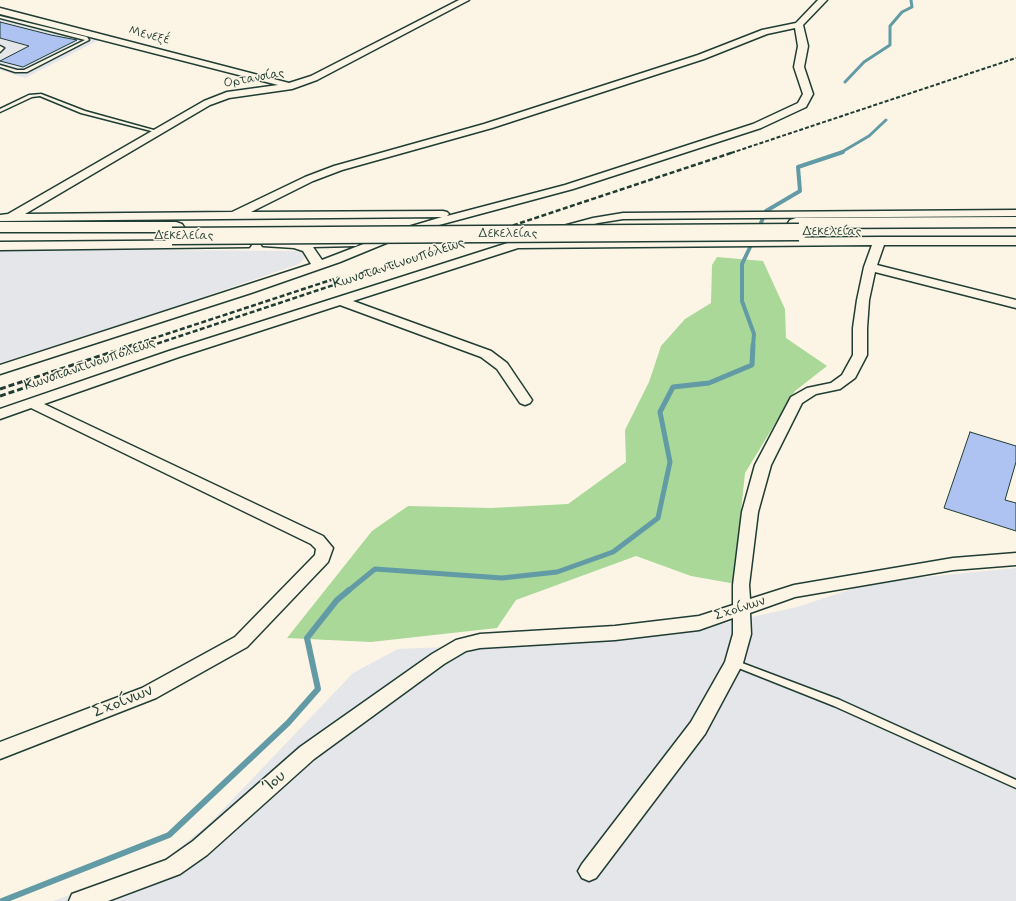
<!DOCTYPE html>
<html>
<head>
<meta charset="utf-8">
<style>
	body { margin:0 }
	canvas { display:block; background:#fcf5e5 }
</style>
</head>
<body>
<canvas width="1016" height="901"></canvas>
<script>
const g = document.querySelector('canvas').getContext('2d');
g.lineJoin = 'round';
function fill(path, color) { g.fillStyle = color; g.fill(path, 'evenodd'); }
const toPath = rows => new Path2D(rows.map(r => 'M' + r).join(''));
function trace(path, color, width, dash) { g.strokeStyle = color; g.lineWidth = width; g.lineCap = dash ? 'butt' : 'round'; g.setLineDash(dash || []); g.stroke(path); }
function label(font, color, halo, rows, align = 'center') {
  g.font = font + ' Mynerve,sans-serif'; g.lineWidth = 3; g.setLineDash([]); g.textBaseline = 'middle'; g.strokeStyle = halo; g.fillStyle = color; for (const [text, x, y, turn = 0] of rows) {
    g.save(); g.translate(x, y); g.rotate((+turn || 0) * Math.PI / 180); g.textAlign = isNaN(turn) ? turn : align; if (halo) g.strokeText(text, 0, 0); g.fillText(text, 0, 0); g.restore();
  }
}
const built = toPath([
	[0,15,99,40,25,78,0,70],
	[0,249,295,251,302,252,305,258,299,264,143,318,0,363],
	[1016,568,1016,901,53,901,163,861,211,822,353,673,398,649,571,642,701,628,797,607,873,582]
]);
const green = toPath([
	[717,257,763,261,785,309,786,338,827,366,795,391,745,473,737,549,736,584,691,576,636,556,516,600,497,628,371,642,287,638,372,531,408,506,491,508,568,504,626,462,625,430,649,382,661,346,685,319,711,303,712,265]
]);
const streamFar3 = toPath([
	[845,82,864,62,890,45,890,26,902,12,912,7,911,0],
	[840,153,869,136,886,120]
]);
const streamFar2 = toPath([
	[758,230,766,211,800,191,798,167,843,152],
	[753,241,742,264,742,301,754,334,753,346]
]);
const streamFar1 = toPath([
	[348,591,375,569,502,578,557,572,613,552,658,518,670,462,660,412,673,387,709,383,752,365,753,345]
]);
const stream = toPath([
	[2,901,169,835,288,723,318,689,307,638,337,600,349,590]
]);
const building = toPath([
	[0,22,51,35,77,40,23,67,0,61,29,46,0,38,0,22],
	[970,432,1016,446,1016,462,1005,500,1016,503,1016,531,944,508,970,432]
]);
const service = toPath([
	[0,16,87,37,89,40,27,72,15,72,0,67,0,65,17,70,24,70,85,40,0,18,0,16],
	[0,46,4,48,0,52,0,46],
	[41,94,85,111,161,132,159,133,81,113,40,96,32,97,0,112,0,109,29,95,41,94],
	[734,660,840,700,1016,780,1016,788,834,706,731,665,730,663,731,661,734,660]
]);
const minor = toPath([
	[459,0,469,0,317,80,292,89,229,98,210,105,25,214,232,212,305,177,334,166,484,124,698,55,762,30,796,23,818,0,827,0,803,25,808,46,804,67,813,94,806,107,761,128,573,189,413,232,340,262,251,293,0,374,0,365,311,264,303,251,294,248,263,246,261,243,263,240,356,238,362,242,356,246,313,247,322,260,405,228,442,217,0,221,0,215,8,214,204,101,227,92,278,85,0,14,0,8,289,83,311,76,459,0],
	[795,28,798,46,794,67,803,94,798,103,753,124,565,185,447,216,449,214,447,212,443,211,251,212,313,181,342,170,492,128,704,59,767,34,795,28],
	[1016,210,1016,216,623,219,598,223,556,235,550,231,552,229,593,218,623,213,1016,210],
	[880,237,1016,237,1016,245,884,245,877,265,1016,300,1016,308,875,272,869,300,867,328,867,355,855,378,840,389,816,394,802,403,771,465,758,512,749,585,750,599,794,585,953,558,1016,553,1016,565,953,570,795,597,750,613,751,634,743,663,705,734,596,878,589,881,582,878,578,871,582,864,691,722,725,662,733,634,733,618,699,630,615,640,480,648,466,651,444,664,314,759,207,855,180,874,108,901,69,901,72,894,166,860,193,841,300,747,432,654,456,640,480,634,615,626,699,616,733,605,733,585,742,512,755,465,791,397,807,388,831,383,842,375,853,355,853,328,857,300,864,267,872,245,518,248,353,301,491,351,507,363,532,400,530,403,525,405,520,403,497,369,481,357,340,305,179,357,44,404,323,536,333,548,328,562,247,647,156,698,0,759,0,742,142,688,235,637,315,555,316,549,311,544,31,408,0,419,0,409,169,351,517,240,880,237],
	[245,240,251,244,249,247,0,250,0,242,245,240]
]);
const secondary = toPath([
	[1016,217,1016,227,796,228,790,226,788,223,790,220,796,218,1016,217],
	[0,222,176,222,182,224,184,227,182,230,176,232,0,232,0,222]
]);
const railFar2 = toPath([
	[731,153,1016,58]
]);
const railFar1 = toPath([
	[130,346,340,277],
	[150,346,734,152]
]);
const rail = toPath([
	[0,389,133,345],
	[0,396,153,345]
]);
const secondaryBridge = toPath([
	[172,236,799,232]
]);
const farStreetnames = [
	["Μενεξέ",149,36,14],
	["Ορτανσίας",254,79,-10],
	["Δεκελείας",832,232],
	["Δεκελείας",508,234],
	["Δεκελείας",184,236]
];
const streetNames = [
	["Κωνσταντινουπόλεως",399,264,-18],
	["Κωνσταντινουπόλεως",90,365,-19],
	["Σχοίνων",740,609,-18]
];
const nearStreetnames = [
	["Σχοίνων",123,702,-22],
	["Ίου",275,782,-41]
];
fill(built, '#e5e6e9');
fill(green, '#a9d898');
trace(streamFar3, '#629ba5', 3);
trace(streamFar2, '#629ba5', 4);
trace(streamFar1, '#629ba5', 5);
trace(stream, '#629ba5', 6);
fill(building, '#afc3f2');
trace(building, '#1f3d34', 1);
trace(service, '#1f3d34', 3);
trace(minor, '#1f3d34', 3);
trace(secondary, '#1f3d34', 3);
fill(service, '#fcf5e5');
fill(minor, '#fcf5e5');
fill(secondary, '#fcf5e5');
trace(railFar2, '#1f3d34', 2, [4, 2]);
trace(railFar1, '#1f3d34', 2.5, [5, 2.5]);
trace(rail, '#1f3d34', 3, [6, 3]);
trace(secondaryBridge, '#1f3d34', 19, []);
trace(secondaryBridge, '#fcf5e5', 16);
label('13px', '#1f3d34', '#fcf5e5', farStreetnames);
label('15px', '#1f3d34', '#fcf5e5', streetNames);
label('18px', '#1f3d34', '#fcf5e5', nearStreetnames);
</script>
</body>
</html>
